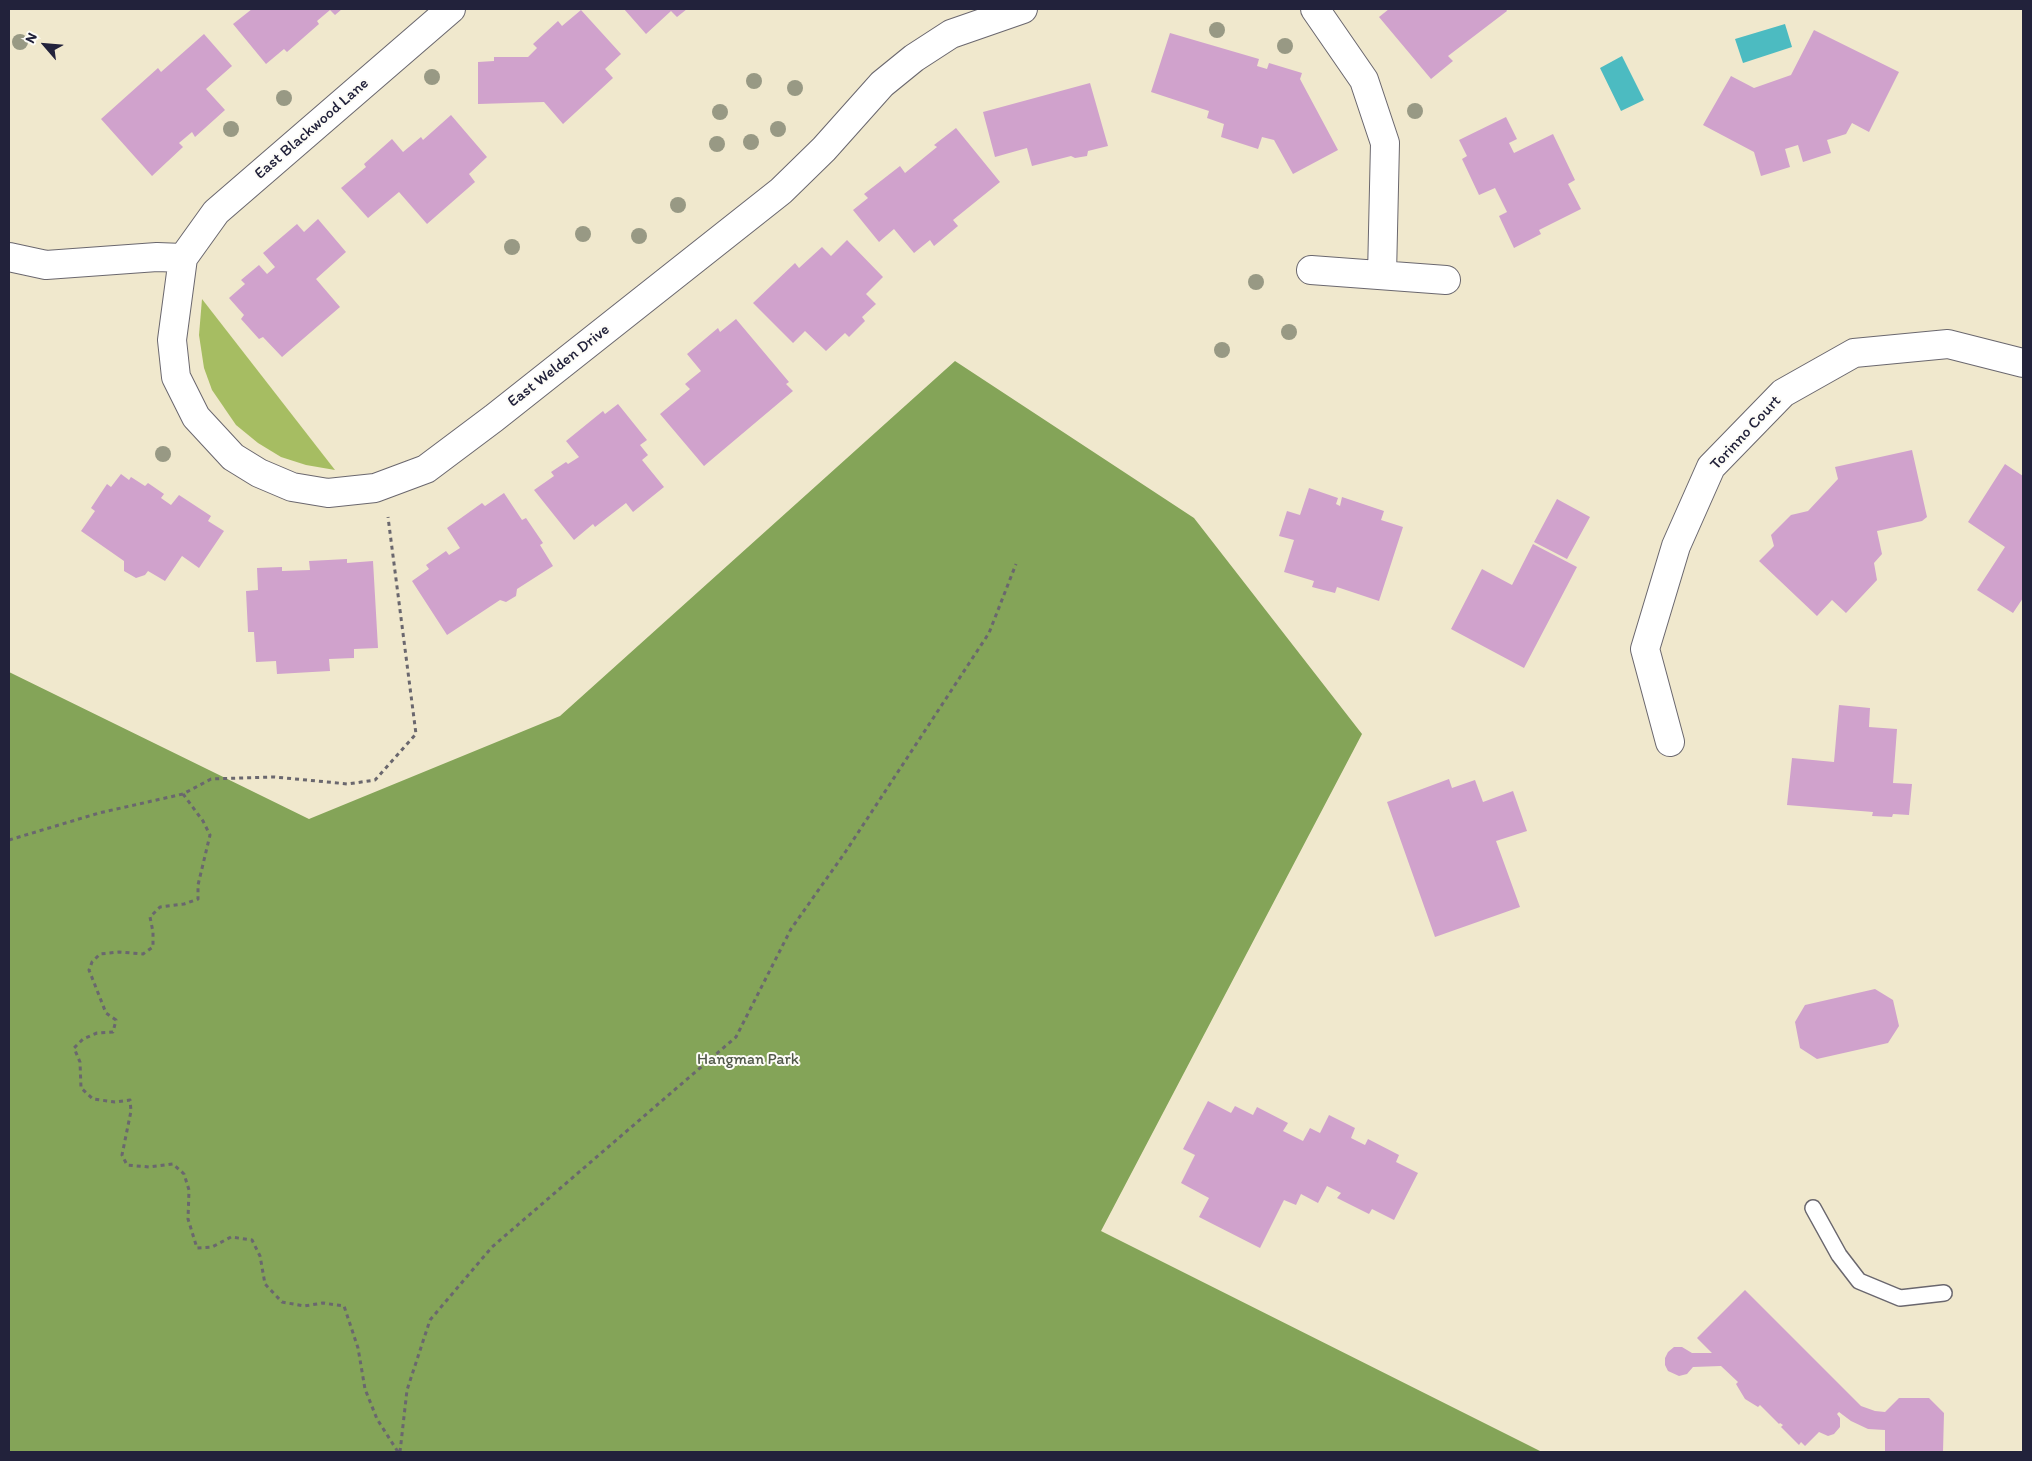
<!DOCTYPE html>
<html>
<head>
<meta charset="utf-8">
<style>
	body { margin:0 }
	#map { position:relative; width:2032px; height:1461px; overflow:hidden; background:#f0e8cd; font-family:Itim,sans-serif }
	canvas { display:block }
	.frame { position:absolute; inset:0; border:10px solid #22223b; pointer-events:none }
	.north { position:absolute; left:20px; top:20px; width:50px; height:50px; -webkit-text-stroke:4px #fdfcf7; paint-order:stroke; rotate:297deg; font-size:14px; font-weight:700; line-height:20px; text-align:center; color:#22223b }
	.north::after { content:''; display:block; margin:auto; width:18px; height:22px; background:#22223b; clip-path:polygon(50% 0,100% 100%,50% 72%,0 100%) }
</style>
</head>
<body>
<div id="map">
<canvas width="2032" height="1461"></canvas>
<div class="frame"></div>
<div class="north">N</div>
</div>
<script>
const g = document.querySelector('canvas').getContext('2d');
g.lineJoin = 'round';
function fill(path, color) { g.fillStyle = color; g.fill(path, 'evenodd'); }
const toPath = rows => new Path2D(rows.map(r => 'M' + r).join(''));
function trace(path, color, width, dash) { g.strokeStyle = color; g.lineWidth = width; g.lineCap = dash ? 'butt' : 'round'; g.setLineDash(dash || []); g.stroke(path); }
function label(font, color, halo, rows, align = 'center') {
  g.font = font + ' Itim,sans-serif'; g.lineWidth = 4; g.setLineDash([]); g.textBaseline = 'middle'; g.strokeStyle = halo; g.fillStyle = color; for (const [text, x, y, turn = 0] of rows) {
    g.save(); g.translate(x, y); g.rotate((+turn || 0) * Math.PI / 180); g.textAlign = isNaN(turn) ? turn : align; if (halo) g.strokeText(text, 0, 0); g.fillText(text, 0, 0); g.restore();
  }
}
const green = toPath([
	[202,299,335,470,306,465,281,457,258,443,236,425,212,390,204,368,199,335]
]);
const forest = toPath([
	[955,361,1194,518,1362,734,1101,1231,1542,1452,9,1452,9,672,309,819,560,716]
]);
const water = toPath([
	[1785,24,1792,47,1743,63,1735,39],
	[1622,56,1644,100,1621,111,1600,68]
]);
const building = toPath([
	[252,9,342,9,335,15,330,10,317,21,319,24,287,52,284,49,266,64,233,24],
	[624,9,687,9,677,17,671,11,646,34],
	[1389,9,1506,9,1507,11,1448,56,1453,61,1431,79,1379,17],
	[581,10,621,54,605,69,613,78,563,124,544,102,478,104,478,62,494,61,494,57,528,57,537,48,533,44,558,21,562,26],
	[1814,30,1899,72,1869,132,1852,123,1846,134,1827,140,1831,153,1803,162,1798,145,1785,149,1790,167,1761,176,1754,152,1703,125,1731,76,1754,88,1791,75],
	[1170,33,1259,59,1257,66,1267,69,1269,63,1302,73,1300,79,1338,150,1293,174,1274,140,1262,137,1258,149,1221,137,1224,124,1207,118,1209,111,1151,92],
	[204,34,232,66,206,89,225,110,195,137,192,132,179,143,183,147,152,176,101,119,158,68,161,72],
	[1090,83,1108,146,1088,151,1087,156,1075,158,1071,156,1032,166,1027,148,995,157,983,112],
	[451,115,487,157,469,174,475,182,427,224,399,192,368,218,341,188,366,167,364,164,392,139,403,152,421,137,423,140],
	[1506,117,1517,139,1509,143,1514,153,1553,134,1575,180,1568,184,1581,209,1539,230,1541,234,1514,248,1499,216,1507,212,1495,188,1479,195,1462,159,1467,156,1459,140],
	[956,128,1000,182,953,220,958,226,934,246,930,240,914,253,894,229,879,242,853,210,868,198,864,194,900,166,905,173,937,147,934,145],
	[318,219,346,252,316,279,340,307,282,357,263,337,259,339,241,319,244,315,229,298,245,284,241,280,259,265,267,274,275,267,263,253,297,224,304,232],
	[847,240,883,277,866,294,876,304,862,317,865,321,849,337,845,333,826,351,805,331,793,343,753,303,795,263,799,268,822,247,831,256],
	[736,319,789,382,786,384,793,391,704,466,660,414,690,389,685,384,701,371,687,354,718,328,720,332],
	[618,404,647,440,640,445,648,455,642,460,664,487,633,512,626,503,595,527,593,524,574,540,534,490,554,476,551,472,566,462,568,464,579,457,566,441,603,411,605,414],
	[1912,450,1927,517,1922,521,1877,531,1882,554,1874,563,1877,580,1846,613,1832,600,1817,616,1759,561,1774,546,1771,535,1791,515,1808,511,1838,479,1835,467],
	[2005,464,2023,476,2023,598,2013,613,1977,590,2005,547,1968,522],
	[121,474,129,480,131,477,145,486,148,483,164,494,161,498,171,505,179,495,211,516,208,521,224,531,199,568,182,556,165,581,148,571,145,575,136,578,124,571,124,561,81,531,95,511,91,508,107,484,111,487],
	[1309,488,1338,498,1336,504,1340,506,1342,497,1384,511,1381,520,1403,527,1379,601,1337,587,1335,593,1312,587,1314,581,1284,572,1294,540,1279,536,1287,511,1300,515],
	[504,493,522,520,526,518,543,543,540,545,553,566,517,589,516,596,506,602,500,600,447,635,412,581,429,569,426,565,446,551,449,555,460,548,447,528,482,503,485,506],
	[1557,499,1590,517,1567,559,1534,542],
	[1533,544,1577,567,1524,668,1451,629,1482,569,1512,585],
	[347,559,347,563,373,561,378,648,354,649,354,658,329,659,330,671,277,674,276,661,256,662,254,632,248,632,246,591,258,590,257,568,282,567,282,571,310,570,309,561],
	[1839,705,1870,708,1869,727,1897,729,1893,783,1912,784,1909,815,1893,814,1892,817,1872,816,1873,812,1787,805,1792,758,1834,762],
	[1449,779,1452,788,1475,780,1483,802,1513,791,1527,831,1496,841,1520,907,1435,937,1387,802],
	[1875,989,1893,1000,1899,1026,1888,1043,1817,1059,1800,1048,1795,1022,1805,1005],
	[1208,1101,1231,1113,1235,1106,1253,1115,1257,1107,1288,1123,1283,1131,1303,1141,1310,1128,1320,1133,1329,1115,1355,1128,1351,1138,1365,1145,1368,1139,1399,1155,1396,1162,1418,1173,1394,1220,1372,1209,1369,1214,1337,1198,1341,1193,1327,1186,1318,1203,1301,1194,1296,1205,1284,1200,1260,1248,1199,1217,1209,1198,1181,1183,1195,1155,1183,1149],
	[1745,1290,1861,1406,1875,1411,1885,1412,1899,1398,1929,1398,1944,1413,1943,1452,1885,1452,1885,1430,1868,1429,1851,1421,1839,1412,1837,1414,1840,1418,1840,1427,1834,1434,1828,1436,1819,1432,1805,1446,1801,1442,1799,1445,1781,1427,1783,1425,1780,1423,1779,1424,1760,1405,1758,1407,1745,1399,1736,1384,1738,1382,1721,1366,1693,1367,1687,1374,1679,1376,1668,1371,1665,1365,1665,1358,1668,1352,1674,1347,1682,1347,1692,1353,1712,1353,1697,1338]
]);
const path = toPath([
	[183,794,203,821,210,835,198,885,198,899,184,904,160,907,150,917,153,932,153,947,143,954,119,952,100,954,92,962,89,970,106,1013,116,1020,113,1032,97,1033,83,1039,74,1048,80,1062,81,1088,93,1099,115,1102,130,1100,131,1111,122,1155,127,1165,149,1167,173,1164,184,1174,189,1190,188,1219,197,1248,212,1247,231,1237,252,1240,260,1256,265,1284,282,1302,304,1306,323,1303,344,1306,358,1348,365,1389,377,1419,398,1452],
	[9,840,99,813,183,794,211,779,275,777,348,784,375,780,416,734,388,517],
	[400,1452,407,1390,430,1320,492,1247,736,1037,791,929,846,851,989,633,1016,564]
]);
const service = toPath([
	[1813,1208,1839,1255,1859,1281,1900,1298,1944,1293]
]);
const minor = toPath([
	[451,9,216,212,183,258,172,340,176,377,196,417,233,457,259,473,292,487,328,493,375,488,426,469,494,418,781,191,824,149,882,84,914,58,951,34,1023,9],
	[1315,9,1364,80,1385,143,1382,275],
	[9,257,46,265,157,257,183,258],
	[1311,270,1446,280],
	[1670,742,1645,649,1676,546,1711,467,1783,393,1854,353,1948,344,2023,363]
]);
const trees = [
	[1217,30],
	[20,42],
	[1285,46],
	[432,77],
	[754,81],
	[795,88],
	[284,98],
	[1415,111],
	[720,112],
	[231,129],
	[778,129],
	[751,142],
	[717,144],
	[678,205],
	[583,234],
	[639,236],
	[512,247],
	[1256,282],
	[1289,332],
	[1222,350],
	[163,454]
];
const streetNames = [
	["East Blackwood Lane",312,129,-41],
	["East Welden Drive",559,366,-38],
	["Torinno Court",1746,433,-47]
];
const parkNames = [
	["Hangman Park",748,1060]
];
fill(green, '#a6bd62');
fill(forest, '#84a458');
fill(water, '#4cbbc1');
fill(building, '#d0a2cc');
trace(service, '#6a676e', 18);
trace(minor, '#6a676e', 30);
trace(path, '#6a676e', 3, [4, 4]);
trace(service, '#fff', 15);
trace(minor, '#fff', 28);
g.fillStyle = '#989984';
for (const [x, y] of trees) { g.beginPath(); g.arc(x, y, 8, 0, 2 * Math.PI); g.fill(); }
label('16px', '#22223b', '#fdfcf7', streetNames);
label('16px', '#505849', '#fdfcf7', parkNames);
</script>
</body>
</html>
